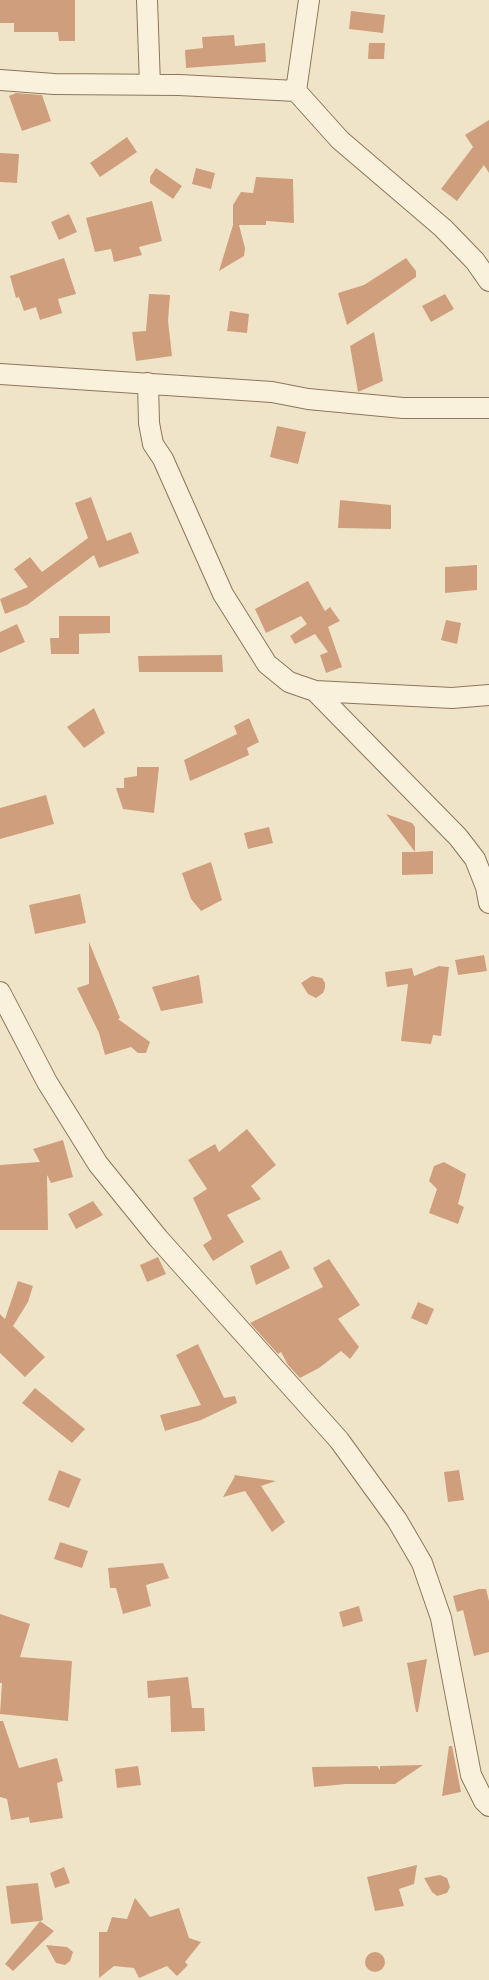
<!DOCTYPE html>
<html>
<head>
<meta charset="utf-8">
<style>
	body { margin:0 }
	canvas { display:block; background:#f0e4c8 }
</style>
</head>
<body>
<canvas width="489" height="1980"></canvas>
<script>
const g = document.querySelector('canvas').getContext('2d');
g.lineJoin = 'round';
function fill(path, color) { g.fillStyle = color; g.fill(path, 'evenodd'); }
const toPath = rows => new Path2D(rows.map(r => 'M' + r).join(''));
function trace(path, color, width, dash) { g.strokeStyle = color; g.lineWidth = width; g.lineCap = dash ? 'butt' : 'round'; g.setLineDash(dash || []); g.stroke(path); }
const building = toPath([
	[0,0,75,0,75,41,59,41,58,32,14,32,14,23,0,23],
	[351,11,385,15,383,33,349,29],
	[234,35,235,46,265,43,266,62,186,68,185,50,203,48,202,37],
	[369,43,385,43,384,59,368,59],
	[16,93,42,95,51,121,22,131,9,96],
	[489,120,489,173,484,165,457,201,441,189,473,147,465,135],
	[127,137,137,152,100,177,90,163],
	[0,153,19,154,17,183,0,182],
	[156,168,182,186,173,199,150,183,150,177],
	[196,168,215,173,211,189,192,184],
	[256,177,293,179,294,223,266,221,266,225,239,225,245,248,244,256,219,271,233,225,233,205,241,192,253,193],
	[152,201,162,241,139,247,142,255,114,262,111,249,95,252,86,218],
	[69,214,77,232,59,240,51,222],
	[64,258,76,294,58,299,62,313,40,320,36,307,24,311,19,297,16,298,10,276],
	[406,258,416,271,416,277,347,325,338,293,364,285],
	[149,294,170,295,168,321,172,356,136,361,132,332,146,331],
	[445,294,454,309,431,322,422,306],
	[230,311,249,314,247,333,227,331],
	[374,332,383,381,358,392,350,346],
	[277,426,306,432,298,464,270,457],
	[91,497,107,541,131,532,139,553,99,568,94,555,27,605,5,614,0,599,28,587,14,569,30,557,42,572,88,538,75,503],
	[340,500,391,505,391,529,338,528],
	[477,565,477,590,445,593,445,567],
	[308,581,325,611,330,607,340,621,328,627,342,667,326,673,320,655,328,652,315,634,295,644,290,636,307,624,301,616,266,633,255,609],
	[59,616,110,616,110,633,79,634,79,654,51,654,50,638,59,638],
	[446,620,461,623,457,644,441,640],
	[17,624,25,642,0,653,0,632],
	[222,655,223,672,139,672,138,656],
	[94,708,105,733,84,748,67,727],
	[249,718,259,742,247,748,249,755,190,781,184,760,237,734,234,726],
	[137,767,159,767,154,813,123,809,116,788,124,788,124,778,137,776],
	[46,795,54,824,0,839,0,808],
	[386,814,412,823,415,827,415,852,433,851,433,874,402,875,402,852,415,852],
	[269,827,273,843,248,849,244,833],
	[211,862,222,900,201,911,191,899,182,873],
	[80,894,86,923,35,934,29,905],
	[89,942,120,1018,118,1019,150,1042,146,1053,138,1053,131,1047,105,1055,99,1033,77,988,89,984],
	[484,955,487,971,458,975,455,960],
	[439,966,449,967,441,1036,433,1035,431,1044,401,1041,408,984,387,987,385,972,412,968,414,976],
	[199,975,203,1003,161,1011,152,987],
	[312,976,322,978,325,983,325,988,323,993,316,998,308,994,301,983],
	[247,1129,276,1165,251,1186,261,1199,227,1215,244,1242,213,1261,203,1245,212,1239,193,1198,207,1189,188,1160,215,1144,219,1152],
	[63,1140,73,1177,51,1183,47,1175,48,1230,0,1230,0,1165,40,1162,33,1149],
	[444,1162,466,1174,458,1204,464,1207,458,1224,429,1213,437,1189,429,1181,434,1166],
	[93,1201,103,1215,76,1229,68,1214],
	[281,1250,290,1268,256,1285,250,1266],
	[158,1257,166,1274,147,1282,140,1265],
	[329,1259,360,1305,338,1319,359,1347,350,1359,341,1351,319,1368,300,1378,288,1365,281,1352,278,1354,250,1323,323,1287,313,1268],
	[18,1281,33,1286,28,1302,13,1326,45,1357,25,1377,0,1353,0,1314,5,1319],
	[418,1302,434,1309,427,1325,411,1318],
	[198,1344,224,1398,235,1396,237,1403,201,1420,165,1431,160,1415,201,1405,176,1355],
	[35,1388,85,1429,72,1443,22,1403],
	[59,1470,81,1479,69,1508,48,1500],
	[459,1470,464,1500,448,1502,444,1472],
	[234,1475,276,1481,261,1486,285,1522,272,1532,245,1491,223,1497,235,1476],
	[60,1542,88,1551,82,1568,54,1559],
	[163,1563,169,1578,146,1585,151,1606,123,1614,116,1588,110,1588,108,1568],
	[479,1589,486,1589,489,1601,489,1652,474,1656,463,1610,457,1612,453,1596],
	[359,1606,363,1621,343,1627,339,1612],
	[0,1614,30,1624,20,1657,72,1661,68,1721,0,1714,2,1683,0,1683],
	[427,1659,418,1712,416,1712,407,1663],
	[188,1677,192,1708,204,1708,205,1731,171,1732,170,1696,148,1698,147,1681],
	[0,1721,3,1721,19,1768,57,1758,63,1781,57,1783,63,1818,30,1823,29,1817,11,1820,7,1799,0,1797],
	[449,1746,452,1746,461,1792,442,1796],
	[423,1765,395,1784,346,1784,314,1787,312,1767,377,1766,380,1770,380,1766],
	[138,1766,141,1785,117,1788,115,1769],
	[417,1865,414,1884,399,1889,404,1906,375,1911,367,1877],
	[64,1867,70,1883,55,1888,50,1873],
	[440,1875,447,1878,450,1887,447,1893,437,1896,432,1892,424,1878],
	[38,1883,43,1920,40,1921,54,1931,13,1971,5,1964,40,1921,11,1924,6,1886],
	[135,1898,150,1917,179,1908,189,1938,201,1942,185,1962,188,1965,177,1976,167,1966,139,1978,134,1968,114,1966,99,1978,99,1932,107,1932,112,1917,127,1919],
	[46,1945,67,1947,73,1952,70,1961,65,1965,56,1963],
	'365 1962a10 10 0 1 1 20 0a10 10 0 1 1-20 0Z'
]);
const minor = toPath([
	[147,0,150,85],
	[309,0,296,91,340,140,443,228,475,261,489,281],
	[0,80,54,84,179,85,296,91],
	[0,374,272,392,308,399,403,408,489,408],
	[148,383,149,423,153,444,163,459,223,594,267,664,289,682,315,691,452,698,489,695],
	[315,691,458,837,475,859,486,887,489,903],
	[0,992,47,1082,98,1164,158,1238,339,1440,397,1520,422,1563,441,1618,471,1775,484,1801,489,1806]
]);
fill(building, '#cf9f7d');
trace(minor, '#8d765c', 22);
trace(minor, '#faf1dc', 20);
</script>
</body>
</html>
